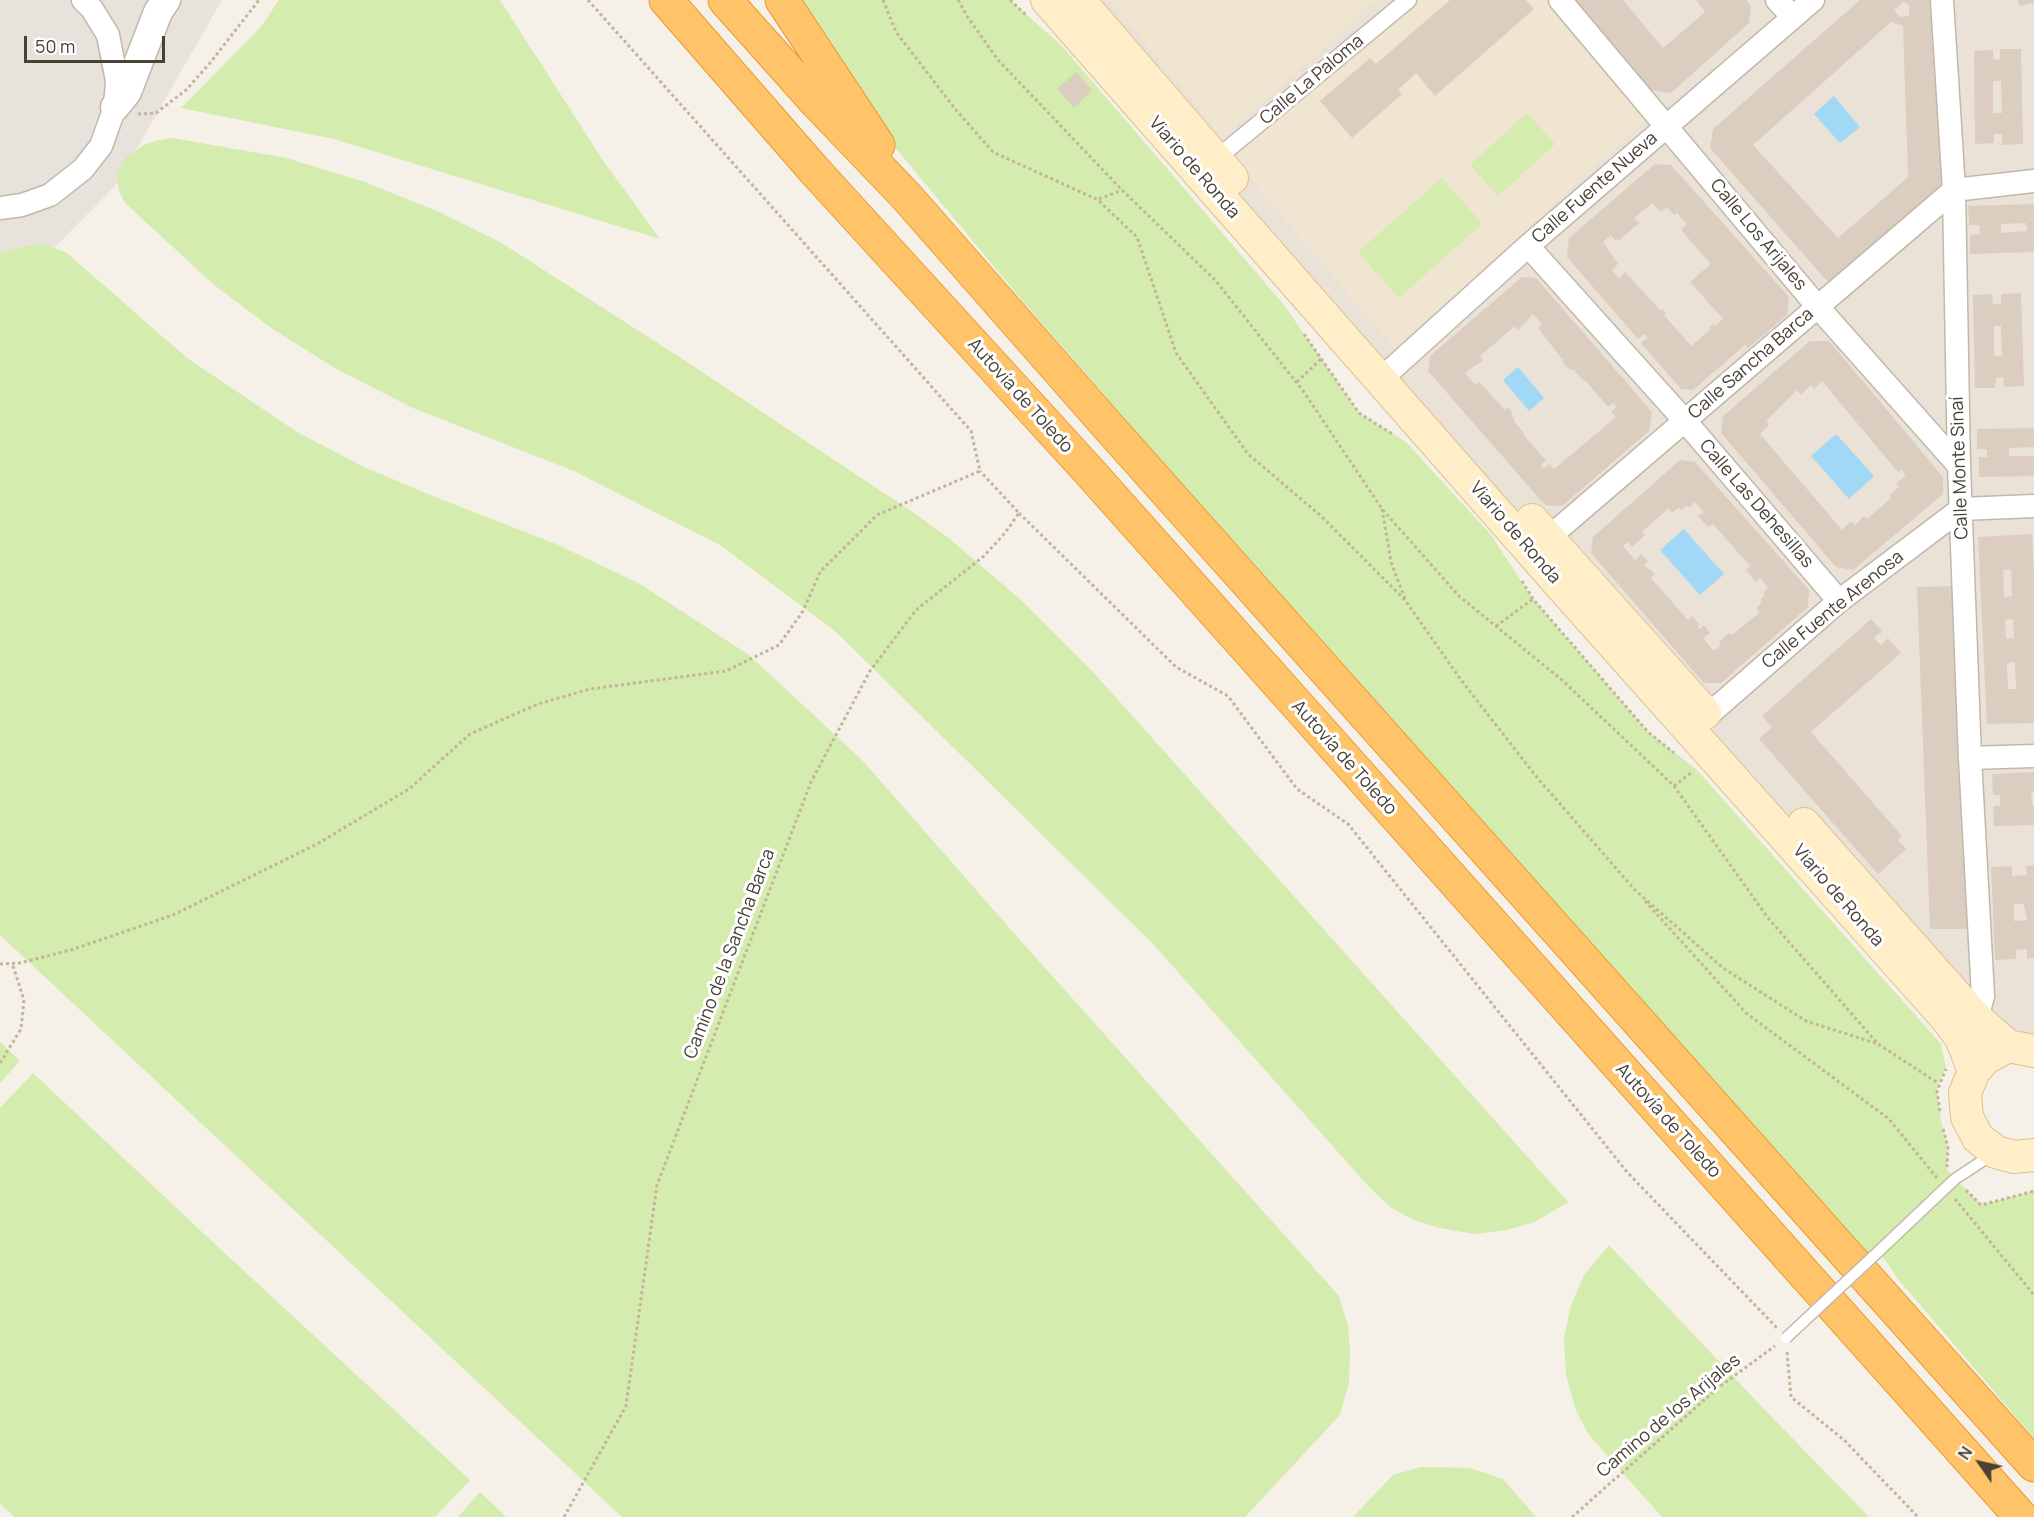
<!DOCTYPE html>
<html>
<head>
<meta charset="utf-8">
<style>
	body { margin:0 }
	#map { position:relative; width:2034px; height:1517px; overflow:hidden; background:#f5f0e8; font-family:Manrope,sans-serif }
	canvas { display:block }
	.north { position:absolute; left:1950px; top:1433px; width:60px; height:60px; -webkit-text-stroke:4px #fff; paint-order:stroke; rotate:304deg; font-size:16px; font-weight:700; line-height:24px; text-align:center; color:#494136 }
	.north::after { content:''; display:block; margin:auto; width:21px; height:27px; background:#494136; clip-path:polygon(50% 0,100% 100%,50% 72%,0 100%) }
	.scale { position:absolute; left:24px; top:36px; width:141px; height:27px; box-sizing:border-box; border:3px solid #494136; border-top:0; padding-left:8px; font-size:18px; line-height:21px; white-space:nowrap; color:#494136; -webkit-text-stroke:4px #fff; paint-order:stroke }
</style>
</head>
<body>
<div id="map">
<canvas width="2034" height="1517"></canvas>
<div class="north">N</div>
<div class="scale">50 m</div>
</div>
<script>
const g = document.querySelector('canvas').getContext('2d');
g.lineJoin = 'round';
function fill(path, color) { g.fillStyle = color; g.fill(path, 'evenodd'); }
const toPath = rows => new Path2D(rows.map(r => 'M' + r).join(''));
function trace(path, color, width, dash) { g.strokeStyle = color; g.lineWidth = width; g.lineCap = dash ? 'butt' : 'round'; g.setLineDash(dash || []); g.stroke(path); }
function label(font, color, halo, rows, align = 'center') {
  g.font = font + ' Manrope,sans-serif'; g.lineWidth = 6; g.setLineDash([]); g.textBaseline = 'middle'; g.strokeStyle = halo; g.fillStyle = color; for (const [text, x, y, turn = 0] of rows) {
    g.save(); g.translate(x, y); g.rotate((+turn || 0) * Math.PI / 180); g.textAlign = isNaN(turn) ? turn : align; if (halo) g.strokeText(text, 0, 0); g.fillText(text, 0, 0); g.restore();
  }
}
const residential = toPath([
	[1029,0,2034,0,2034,1039,2014,1038,1941,993]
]);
const industrial = toPath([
	[0,0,222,0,116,185,0,303]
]);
const education = toPath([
	[1110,0,1376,0,1223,138],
	[1415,0,1544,0,1649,117,1395,349,1230,155]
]);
const green = toPath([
	[279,0,500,0,604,162,660,239,334,139,181,108,260,28],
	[782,0,1010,0,1061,45,1284,305,1359,413,1406,442,1491,535,1533,599,1648,732,1696,769,1941,1044,1946,1068,1938,1083,1937,1091,1941,1120,1948,1147,1947,1170,1981,1205,2034,1191,2034,1438,1898,1279,1879,1251,1860,1268,1021,299,820,57],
	[1527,113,1555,144,1498,196,1470,165],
	[173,138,286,158,365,182,439,212,500,242,681,358,914,513,950,539,1021,600,1093,672,1568,1202,1535,1222,1506,1230,1475,1234,1439,1228,1414,1220,1390,1207,1369,1187,1153,944,835,631,720,545,574,471,413,408,338,370,274,330,213,284,125,203,120,193,116,176,126,157,144,145,155,141],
	[1442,178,1482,224,1399,298,1358,252],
	[46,244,67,253,187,358,297,432,364,467,435,497,556,544,640,584,749,655,862,760,1020,940,1339,1296,1348,1326,1350,1352,1349,1382,1340,1415,1245,1517,622,1517,0,935,0,253,25,246],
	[0,1042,20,1061,0,1083],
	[33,1073,217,1246,470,1480,435,1517,15,1517,0,1504,0,1108],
	[1609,1245,1763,1408,1869,1517,1662,1517,1589,1435,1576,1411,1566,1375,1564,1338,1571,1305,1584,1275],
	[1421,1467,1470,1468,1503,1479,1536,1517,1353,1517,1393,1475],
	[480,1492,506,1517,458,1517]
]);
const water = toPath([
	[1834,96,1860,127,1840,143,1814,114],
	[1518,367,1544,398,1529,411,1503,380],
	[1836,434,1874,476,1849,499,1811,456],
	[1684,529,1724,574,1700,595,1660,550]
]);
const building = toPath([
	[1450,0,1526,0,1534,9,1435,96,1416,73,1398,90,1402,94,1352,138,1320,101,1370,58,1376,64],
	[1575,0,1623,0,1663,48,1705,12,1696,0,1746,0,1751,6,1749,23,1671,93,1651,90],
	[1860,0,1935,0,1947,180,1938,202,1843,279,1827,281,1710,148,1713,129],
	[1904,2,1909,5,1909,16,1900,17,1894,10],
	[1891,22,1903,26,1908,177,1838,238,1753,145],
	[2018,0,2034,0,2034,3,2019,6],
	[2000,49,2021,49,2023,144,2002,145,2002,134,1994,134,1994,143,1975,144,1974,51,1993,50,1993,59,2000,60],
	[1993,81,2001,81,2002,113,1993,113],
	[1076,72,1092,90,1074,108,1057,89],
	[1655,164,1671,165,1789,297,1787,315,1748,348,1745,345,1693,390,1681,389,1641,343,1648,338,1644,334,1638,339,1567,257,1569,238],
	[1652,203,1661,212,1667,207,1674,215,1677,213,1687,224,1681,230,1711,264,1690,282,1723,319,1715,326,1714,323,1709,328,1710,330,1691,346,1664,315,1666,313,1662,309,1660,310,1625,272,1619,278,1612,270,1618,264,1603,242,1611,235,1615,240,1617,239,1619,240,1639,223,1634,218],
	[2034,204,2034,252,1970,254,1970,235,1980,234,1979,225,1969,225,1968,206],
	[2026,223,2027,231,2001,233,2001,224],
	[1522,277,1536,278,1652,412,1649,431,1562,506,1545,505,1428,371,1430,356],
	[1533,314,1542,324,1538,328,1562,359,1565,359,1562,361,1567,367,1572,370,1573,369,1584,381,1585,380,1608,407,1613,403,1617,407,1611,411,1616,417,1554,469,1550,464,1544,468,1541,465,1546,461,1523,434,1524,433,1514,421,1515,420,1511,415,1512,413,1508,407,1505,410,1479,382,1475,385,1465,373,1483,360,1480,356,1515,326,1518,330],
	[2021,293,2024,386,2004,387,2003,377,1996,378,1995,388,1975,388,1973,295,1992,294,1993,304,2001,304,2001,294],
	[1994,326,2001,326,2002,356,1994,356],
	[1810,341,1829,341,1943,477,1943,494,1853,570,1836,567,1721,433,1723,416],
	[1822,381,1898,472,1901,470,1906,475,1896,484,1899,487,1889,496,1891,498,1867,519,1864,516,1855,525,1851,521,1842,530,1760,434,1769,425,1766,421,1797,390,1801,395,1811,385,1814,389],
	[2034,428,2034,447,2009,448,2009,456,2034,456,2034,476,1979,477,1979,457,1987,457,1987,449,1977,449,1977,429],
	[1680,460,1695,462,1809,590,1808,607,1721,683,1704,683,1591,553,1593,537],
	[1695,502,1704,512,1698,516,1708,527,1713,524,1750,566,1746,570,1756,582,1760,578,1768,588,1763,592,1765,595,1760,600,1762,603,1756,608,1760,612,1732,635,1729,633,1719,642,1721,645,1714,651,1703,638,1710,633,1704,625,1699,629,1698,626,1700,625,1692,616,1688,620,1651,578,1655,574,1644,565,1648,561,1641,554,1635,560,1623,546,1628,542,1632,547,1645,535,1642,532,1669,508,1672,513,1679,507,1681,510,1687,505,1689,508],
	[2032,534,2034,574,2034,723,1987,724,1978,537],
	[2003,570,2011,570,2012,596,2004,597],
	[2013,619,2014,638,2006,639,2005,620],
	[2015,662,2016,689,2008,689,2007,663],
	[1958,586,1968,929,1930,929,1917,587],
	[1871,619,1882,631,1874,638,1881,645,1888,638,1901,653,1811,732,1902,836,1898,840,1906,849,1878,874,1759,739,1772,727,1762,716],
	[2034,772,2034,792,2031,792,2032,805,2034,805,2034,825,1994,826,1993,806,2000,806,2000,795,1993,795,1992,774],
	[2034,865,2034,958,2027,958,2027,949,2016,950,2016,959,1995,960,1991,867,2012,866,2012,876,2027,875,2026,866],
	[2014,904,2024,904,2027,920,2014,921]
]);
const path = toPath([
	[588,0,971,431,980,471],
	[883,0,896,32,956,110,993,152,1098,200,1137,237,1176,353,1248,454,1321,516,1405,600,1461,680,1535,775,1634,889,1723,968,1806,1021,1878,1044],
	[958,0,967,16,998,60,1122,190,1216,281,1304,392,1382,509,1459,596,1562,680,1674,786,1768,918,1878,1044,1938,1083],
	[1010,0,1026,15],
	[138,114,156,113,186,90,210,63,259,0],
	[1099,199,1122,190],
	[1304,334,1359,413,1394,435],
	[1297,382,1321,359],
	[1382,509,1391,562,1405,599],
	[1019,513,1176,667,1228,696,1297,789,1348,824,1627,1172,1777,1328],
	[1522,581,1533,599,1648,732,1674,753],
	[1496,626,1533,599],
	[1674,786,1693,771],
	[1645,901,1746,1013,1889,1119,1937,1178],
	[0,964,20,963,74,949,173,915,317,844,409,789,470,734,538,704,590,689,726,671,779,645,803,611,820,572,877,515,980,471],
	[0,1063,21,1029,24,1000,12,963],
	[1940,1111,1937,1091,1946,1069],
	[1943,1129,1948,1147,1947,1167],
	[1966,1190,1981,1205,2034,1191],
	[1955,1199,2034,1295],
	[1787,1352,1791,1397,1844,1440,1918,1517],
	[564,1517,626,1406,657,1185,811,782,870,671,916,610,984,556,1005,533,1019,513,980,471],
	[1572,1517,1719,1387,1775,1346]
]);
const service = toPath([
	[1879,1251,1955,1179,1993,1154]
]);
const pedestrian = toPath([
	[1216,159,1408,0]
]);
const minor = toPath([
	[1560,0,1817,306,1959,466],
	[1777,0,1793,17],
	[1942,0,1954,190,1959,466,1970,758,1983,996,1977,1019],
	[1954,190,2034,181],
	[0,208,22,205,50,195,83,169,101,146,115,107,117,81,108,35,92,9,83,0],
	[1528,246,1685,421,1839,601],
	[1381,379,1528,246,1813,0],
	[1548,538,1954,190],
	[1707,716,1839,601,1961,509,2034,506],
	[1970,758,2034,756]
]);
const tertiary = toPath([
	[115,107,127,92,158,12,166,0]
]);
const secondary = toPath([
	[1047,0,1555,579,1947,1019,1961,1038,1974,1071],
	[1079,0,1232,178],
	[1532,520,1705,713],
	[1804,824,1977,1019,2008,1046],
	[2034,1051,2008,1046,1986,1058,1974,1071,1965,1093,1967,1117,1978,1138,1996,1152,2014,1157,2034,1155]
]);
const motorway = toPath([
	[666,0,814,170,1087,469,2021,1517],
	[725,0,817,103,906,196,1106,424,2034,1465],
	[782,0,878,145]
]);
const serviceBridge = toPath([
	[1786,1338,1879,1251]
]);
const streetNames = [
	["Calle La Paloma",1312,80,-40],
	["Viario de Ronda",1194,168,49],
	["Calle Fuente Nueva",1595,188,-41],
	["Calle Los Arijales",1758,235,50],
	["Calle Sancha Barca",1751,364,-41],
	["Autovía de Toledo",1020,396,48],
	["Calle Monte Sinaí",1960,468,-92],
	["Calle Las Dehesillas",1756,504,49],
	["Viario de Ronda",1515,533,49],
	["Calle Fuente Arenosa",1833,610,-39],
	["Autovía de Toledo",1344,758,48],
	["Viario de Ronda",1838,896,49],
	["Camino de la Sancha Barca",730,954,-69],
	["Autovía de Toledo",1668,1121,48],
	["Camino de los Arijales",1669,1416,-40]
];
fill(residential, '#eae2d6');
fill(industrial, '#e8e2dd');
fill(education, '#efe5d1');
fill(green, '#d4ecae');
fill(water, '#a0d8f6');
fill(building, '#dbcec0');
trace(service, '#c2b8aa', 13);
trace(pedestrian, '#c2b8aa', 19);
trace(minor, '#c2b8aa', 25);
trace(tertiary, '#c2b8aa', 31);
trace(secondary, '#d9c395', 34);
trace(motorway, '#ea992e', 35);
trace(path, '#c5b39a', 3, [3, 3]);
trace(service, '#fff', 10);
trace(pedestrian, '#fff', 16);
trace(minor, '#fff', 22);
trace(tertiary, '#fff', 28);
trace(secondary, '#ffeec8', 32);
trace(motorway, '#ffc469', 33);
trace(serviceBridge, '#c2b8aa', 13, []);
trace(serviceBridge, '#fff', 10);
label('18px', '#494136', '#fff', streetNames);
</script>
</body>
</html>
